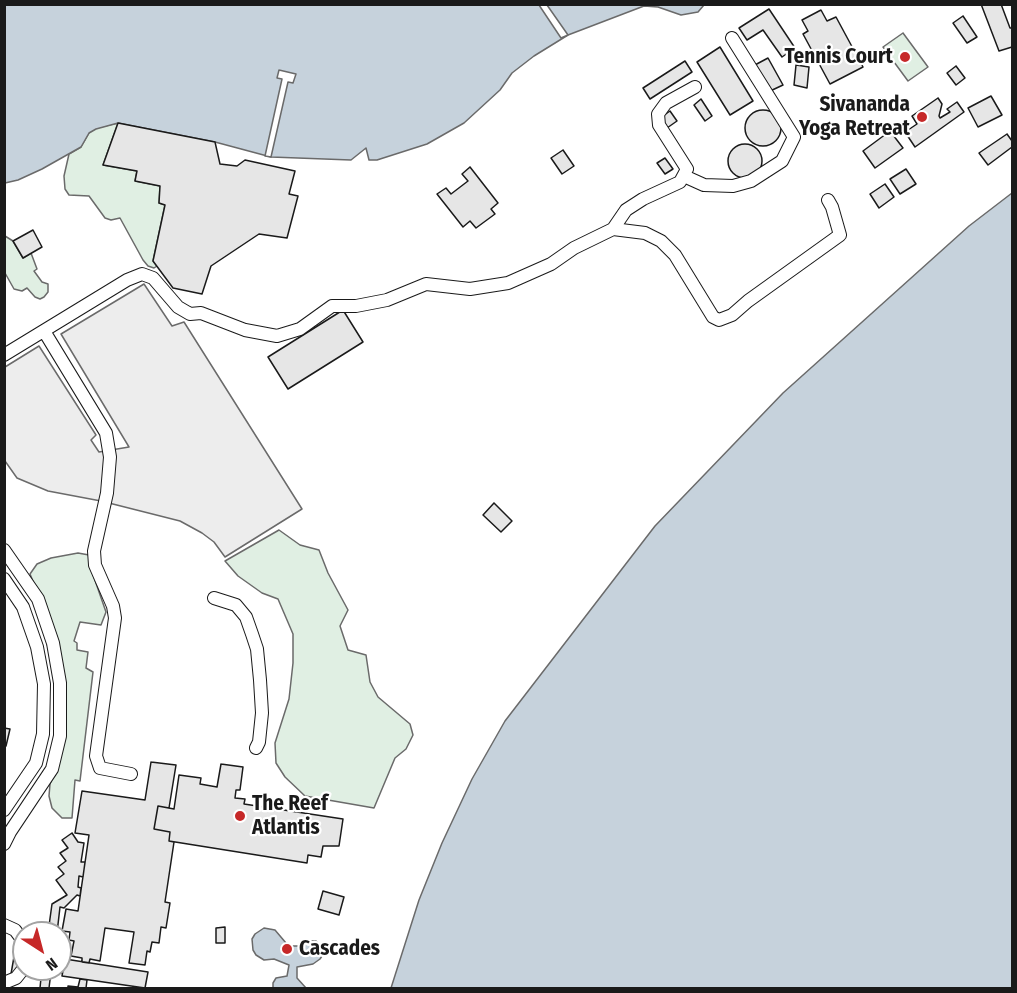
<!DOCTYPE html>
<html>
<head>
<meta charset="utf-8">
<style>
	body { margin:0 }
	#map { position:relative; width:1017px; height:993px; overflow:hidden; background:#fff; font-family:"Fira Sans Condensed",sans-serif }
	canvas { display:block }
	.frame { position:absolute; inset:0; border:6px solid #1a1a1a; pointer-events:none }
	.north { position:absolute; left:12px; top:921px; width:60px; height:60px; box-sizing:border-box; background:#fff; border:2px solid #a3a3a3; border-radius:50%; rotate:144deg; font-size:16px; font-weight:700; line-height:24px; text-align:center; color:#1a1a1a }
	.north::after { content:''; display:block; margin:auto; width:21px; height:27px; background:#c62828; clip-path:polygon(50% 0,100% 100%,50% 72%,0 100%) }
</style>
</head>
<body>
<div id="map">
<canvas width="1017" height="993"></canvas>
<div class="frame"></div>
<div class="north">N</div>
</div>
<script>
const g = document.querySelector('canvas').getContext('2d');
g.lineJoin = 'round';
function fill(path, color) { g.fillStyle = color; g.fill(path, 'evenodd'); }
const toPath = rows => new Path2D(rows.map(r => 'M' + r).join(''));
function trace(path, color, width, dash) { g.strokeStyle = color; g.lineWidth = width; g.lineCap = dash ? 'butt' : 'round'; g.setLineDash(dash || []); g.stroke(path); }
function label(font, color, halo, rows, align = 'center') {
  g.font = font + ' "Fira Sans Condensed",sans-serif'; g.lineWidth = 4.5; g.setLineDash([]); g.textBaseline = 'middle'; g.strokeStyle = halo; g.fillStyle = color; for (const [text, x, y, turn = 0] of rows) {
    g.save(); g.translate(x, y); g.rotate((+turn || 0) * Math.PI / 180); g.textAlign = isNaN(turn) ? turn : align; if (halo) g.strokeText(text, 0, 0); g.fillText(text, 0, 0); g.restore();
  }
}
const green = toPath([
	[903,33,928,67,908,81,883,47,903,33],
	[118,123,103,165,137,171,135,181,160,186,159,203,165,205,153,261,157,266,154,268,148,266,143,260,120,218,111,220,105,218,89,196,69,195,65,189,64,176,69,154,81,147,89,133,96,128,118,123],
	[5,236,13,241,23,258,31,253,37,269,34,271,42,282,48,284,48,292,44,297,40,299,35,297,27,288,22,291,14,289,5,273,5,236],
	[279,530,300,545,319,550,328,573,348,610,340,626,348,650,366,655,370,682,378,697,410,724,413,735,406,749,395,758,374,808,305,796,285,777,276,763,275,743,289,699,293,663,293,634,278,599,262,593,238,576,225,561,279,530],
	[78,553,89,555,90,566,106,612,101,625,80,622,74,641,77,643,77,650,88,652,86,668,93,672,80,781,75,780,72,818,62,818,52,808,49,796,50,784,56,767,64,723,35,586,30,574,37,564,51,558,78,553]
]);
const parking = toPath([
	[144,284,172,326,184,322,302,509,225,557,214,542,202,533,180,521,101,501,48,491,17,478,5,461,5,367,39,346,96,435,91,440,99,452,129,447,61,334,144,284]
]);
const water = toPath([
	[5,5,704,5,698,12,681,15,658,7,644,6,568,35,534,56,512,73,500,90,464,123,427,144,377,160,369,160,366,148,351,160,271,157,215,142,118,123,96,129,89,133,81,147,42,169,18,180,5,183,5,5],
	[1012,193,1012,988,391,988,419,900,442,843,472,779,505,721,655,526,783,393,969,226,1012,193],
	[264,928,275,930,286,943,292,946,299,946,309,941,316,941,320,945,322,956,320,959,313,964,297,967,297,978,306,988,273,988,273,983,276,978,287,976,289,965,274,959,264,960,256,955,253,950,252,939,255,934,264,928]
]);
const pier = toPath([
	[539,5,547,5,568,35,561,38,539,5],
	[279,70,296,74,293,83,288,82,271,157,265,156,282,79,277,78,279,70]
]);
const building = toPath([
	[981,4,1001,4,1010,28,1012,28,1012,47,999,51,981,4],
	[769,9,795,48,782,57,763,30,747,40,739,28,769,9],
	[821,10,827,21,836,17,863,67,830,84,803,34,808,31,802,20,821,10],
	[963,16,977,37,967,43,953,23,963,16],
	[720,47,753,101,730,115,697,62,720,47],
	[768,58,783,85,768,92,753,66,768,58],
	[685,61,692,72,650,99,643,88,685,61],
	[796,65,809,67,807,88,794,85,796,65],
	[956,66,965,78,956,85,947,73,956,66],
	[991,96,1002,115,978,127,968,108,991,96],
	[938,98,942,104,939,116,940,118,950,112,947,109,957,102,964,112,915,147,905,132,917,124,912,116,938,98],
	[701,99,712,116,705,121,694,105,701,99],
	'745 128a18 18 0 1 1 36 0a18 18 0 1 1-36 0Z',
	[670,111,677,121,667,128,660,118,670,111],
	[118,123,215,142,220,164,237,166,245,160,295,171,289,194,298,196,287,238,259,234,211,266,202,294,173,288,153,261,165,205,159,203,160,186,135,181,137,171,103,165,118,123],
	[890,131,903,148,875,168,863,151,890,131],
	[1007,134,1012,141,1012,147,988,165,979,153,1007,134],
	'728 161a17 17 0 1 1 34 0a17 17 0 1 1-34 0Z',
	[563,150,574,166,562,174,551,158,563,150],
	[665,158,673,169,665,174,657,163,665,158],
	[470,167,498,203,491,209,495,214,476,228,470,221,463,227,437,194,446,188,451,194,468,181,462,174,470,167],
	[906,169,916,184,900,194,890,179,906,169],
	[885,184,894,197,879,208,870,194,885,184],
	[33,230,42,247,23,258,13,241,33,230],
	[343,310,363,342,288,389,268,357,343,310],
	[494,503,512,521,501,532,483,515,494,503],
	[4,728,10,729,6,746,4,746,4,728],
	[151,762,176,765,169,808,158,806,154,829,170,832,169,841,174,842,165,902,170,903,166,928,161,927,159,943,152,942,150,952,147,951,145,965,129,963,134,932,105,928,100,961,90,959,89,963,82,962,82,958,71,956,74,941,69,940,70,932,62,931,66,909,78,911,89,835,75,833,82,791,145,800,151,762],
	[221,764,243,767,240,790,236,790,235,798,245,799,244,804,343,819,339,846,323,846,321,857,308,855,307,863,169,841,170,832,154,829,158,806,174,809,179,775,201,778,200,784,217,787,221,764],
	[72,833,78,842,84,843,81,862,85,862,83,877,79,876,78,887,81,888,80,896,77,895,64,908,60,907,57,933,48,933,52,904,67,895,56,880,64,874,58,867,66,861,60,853,68,848,62,840,72,833],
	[323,891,344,897,339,915,318,909,323,891],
	[225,927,225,943,216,943,216,928,225,927],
	[15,951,24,952,24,969,60,969,60,964,64,964,62,973,51,972,49,988,40,988,41,978,11,974,15,951],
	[65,959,148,972,145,988,62,976,65,959],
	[80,979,87,980,86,988,90,988,68,988,68,986,78,987,80,979]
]);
const minor = toPath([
	[684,176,704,185,733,186,751,181,782,161,794,137,732,38],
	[613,229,645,233,661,241,675,255,713,317,719,320,732,315,748,301,840,235,832,207,828,200],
	[44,331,106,433,110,457,107,493,94,551,95,565,113,606,115,618,96,756,100,768,131,774],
	[4,355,127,280,142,274,153,278,178,307,190,314,201,313,245,330,277,336,300,329,332,306,356,306,387,300,426,284,470,289,508,283,551,264,574,248,613,229,626,210,643,199,680,182,687,169,659,125,658,114,666,103,695,87],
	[4,550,38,599,53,643,60,683,60,736,52,769,10,832,4,844],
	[4,579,23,607,37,647,44,684,43,734,36,763,4,810],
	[214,598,236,605,246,617,252,634,257,649,260,680,262,713,259,742,256,748],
	[4,925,15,930,24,942],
	[4,983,16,978,24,968]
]);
const markers = [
	[905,57,6,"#c62828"],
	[922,117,6,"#c62828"],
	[240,816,6,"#c62828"],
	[287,949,6,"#c62828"]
];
const poiNames = [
	["Tennis Court",893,57],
	["Sivananda",910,105],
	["Yoga Retreat",910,129],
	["The Reef",252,804,"left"],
	["Atlantis",252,828,"left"],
	["Cascades",299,949,"left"]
];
fill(green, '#e0efe3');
trace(green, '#6a6a6a', 1.5);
fill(parking, '#ededed');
trace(parking, '#6a6a6a', 1.5);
fill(water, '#c6d2dc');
trace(water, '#6a6a6a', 1.5);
fill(pier, '#fff');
trace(pier, '#6a6a6a', 1.5);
fill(building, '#e6e6e6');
trace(building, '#1a1a1a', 1.5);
trace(minor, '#1a1a1a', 14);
trace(minor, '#fff', 12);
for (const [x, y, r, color] of markers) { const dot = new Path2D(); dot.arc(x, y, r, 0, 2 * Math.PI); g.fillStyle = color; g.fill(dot); trace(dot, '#fff', 2); }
label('bold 21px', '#1a1a1a', '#fff', poiNames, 'right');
</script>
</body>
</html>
